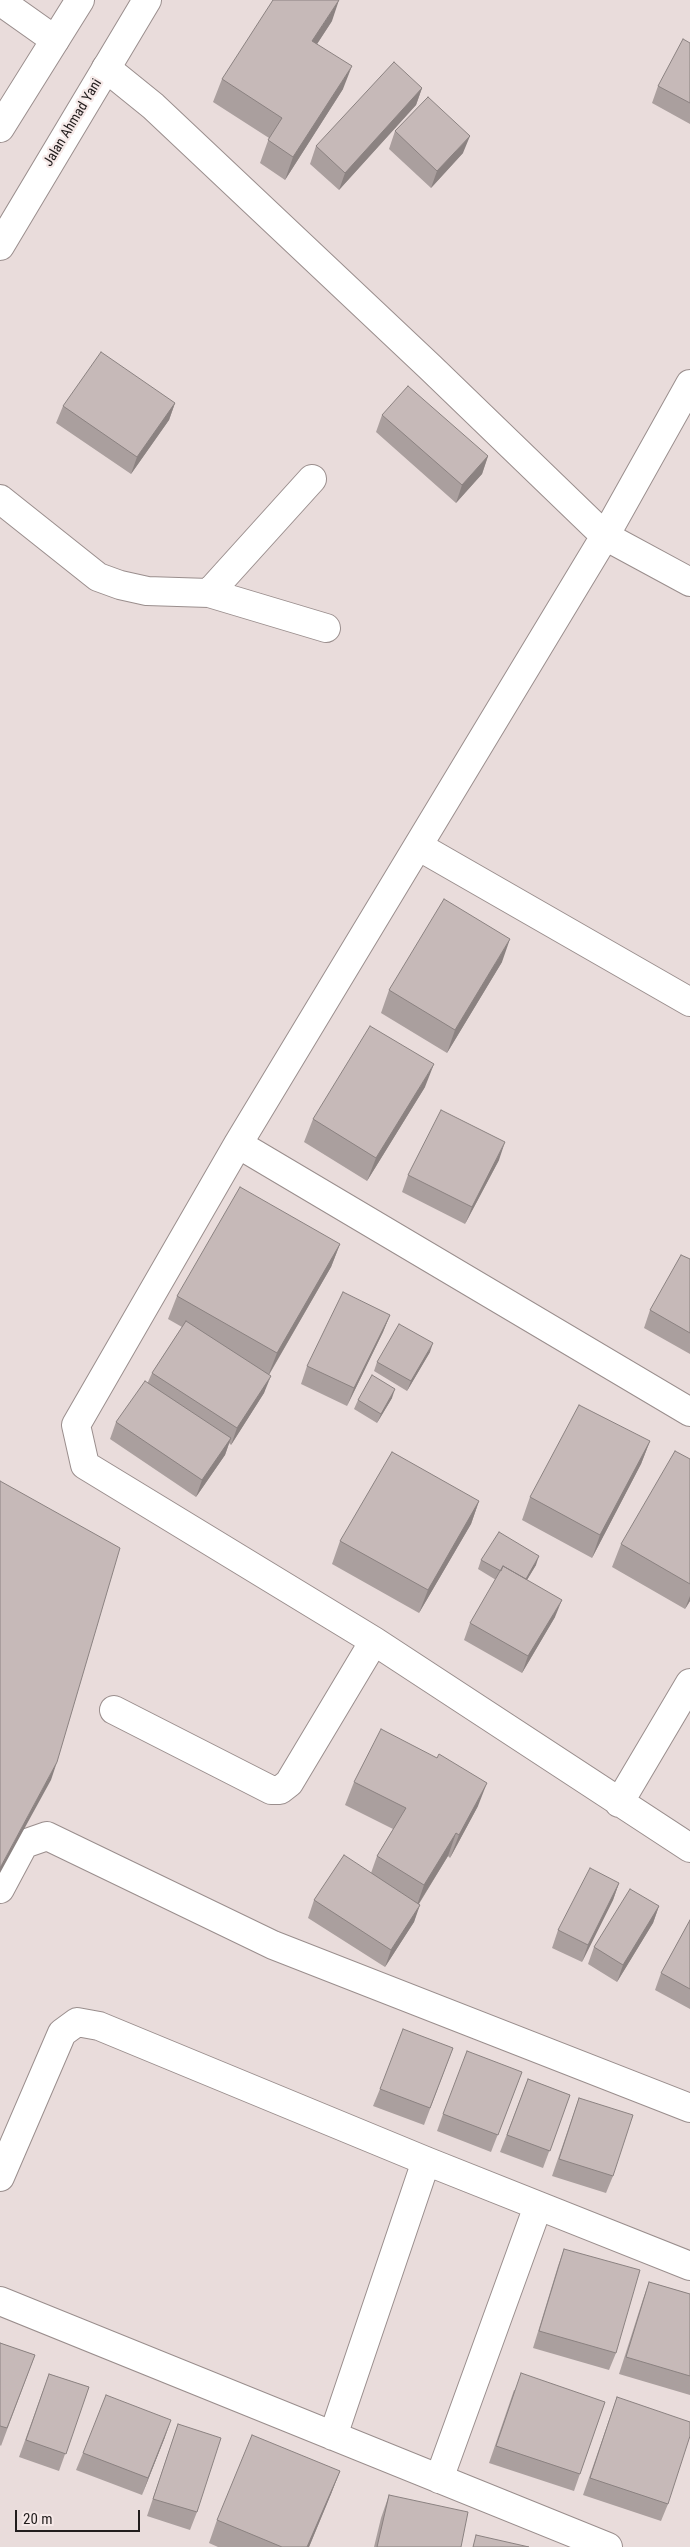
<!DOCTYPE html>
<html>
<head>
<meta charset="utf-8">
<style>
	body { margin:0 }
	#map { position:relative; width:690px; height:2547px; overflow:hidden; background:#e9dcdb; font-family:"Roboto Condensed",sans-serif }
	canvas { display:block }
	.scale { position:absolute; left:15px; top:2510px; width:125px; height:22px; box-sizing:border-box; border:2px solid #211c1c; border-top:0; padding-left:6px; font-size:15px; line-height:18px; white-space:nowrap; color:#211c1c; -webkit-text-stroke:4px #f6e9e8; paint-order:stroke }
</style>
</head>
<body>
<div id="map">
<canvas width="690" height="2547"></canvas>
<div class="scale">20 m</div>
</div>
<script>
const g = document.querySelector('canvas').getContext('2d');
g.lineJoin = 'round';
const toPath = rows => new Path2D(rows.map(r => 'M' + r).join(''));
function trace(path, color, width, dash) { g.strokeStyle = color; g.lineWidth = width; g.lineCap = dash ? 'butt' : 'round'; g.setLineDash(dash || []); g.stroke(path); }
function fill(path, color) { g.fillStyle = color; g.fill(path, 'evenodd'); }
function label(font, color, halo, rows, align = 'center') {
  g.font = font + ' "Roboto Condensed",sans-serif'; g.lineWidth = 4.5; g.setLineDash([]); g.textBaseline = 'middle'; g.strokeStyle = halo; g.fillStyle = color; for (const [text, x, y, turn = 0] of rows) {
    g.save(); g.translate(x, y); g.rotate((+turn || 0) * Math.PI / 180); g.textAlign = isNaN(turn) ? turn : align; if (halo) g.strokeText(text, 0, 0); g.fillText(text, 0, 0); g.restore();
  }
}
const minor = toPath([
	[0,1,55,40],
	[106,68,153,106,431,368,605,536,690,384],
	[0,499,98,577,120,585,147,591,209,593,326,628],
	[690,582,605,536,238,1144,76,1425,85,1465,374,1641,690,1848],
	[209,593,312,479],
	[418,846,690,1002],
	[238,1144,690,1412],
	[114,1710,271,1790,280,1790,289,1783,374,1641],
	[619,1803,690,1683],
	[0,1889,24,1844,47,1836,273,1945,690,2108],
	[0,2177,62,2033,77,2022,99,2026,426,2161,690,2266],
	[0,2301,608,2547],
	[333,2436,426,2161],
	[439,2479,538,2206]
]);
const trunk = toPath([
	[0,128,80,0],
	[0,246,147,0]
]);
const wall = toPath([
	[332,21,317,44,343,89,285,180,260,163,269,138,213,102,222,79],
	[690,43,690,124,652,103,658,86],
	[422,88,416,105,339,190,310,164,316,146],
	[395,131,463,153,431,188,389,149],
	[175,403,169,420,131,474,56,423,63,406],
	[382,415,488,456,482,474,456,503,376,432],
	[502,962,447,1053,381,1013,389,990],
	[425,1087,367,1181,304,1142,313,1119],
	[499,1160,465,1224,402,1192,408,1175],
	[340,1244,331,1267,269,1375,264,1393,231,1445,229,1443,225,1455,196,1497,110,1439,116,1422,148,1382,152,1373,182,1327,168,1319,177,1296],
	[690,1259,690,1354,644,1328,650,1310],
	[390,1315,383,1332,347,1406,301,1384,307,1366],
	[430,1352,407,1391,374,1371,377,1362],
	[392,1398,377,1423,354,1409,358,1400],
	[650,1441,641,1464,592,1558,522,1520,530,1497],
	[690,1459,690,1601,685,1609,612,1567,621,1544],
	[479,1501,471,1524,419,1613,332,1564,340,1541],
	[481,1560,536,1565,527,1580,555,1617,522,1673,464,1640,470,1623,496,1580,478,1569],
	[354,1782,478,1806,450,1858,448,1856,419,1904,414,1922,385,1967,308,1918,314,1900,371,1873,377,1856,393,1829,345,1805],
	[619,1883,613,1900,582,1962,552,1948,558,1930],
	[659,1906,653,1923,617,1982,588,1964,594,1947],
	[690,1920,690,2009,655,1990,661,1973],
	[453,2048,424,2125,373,2106,380,2089],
	[522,2072,491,2152,437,2131,443,2114],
	[528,2079,570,2095,543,2168,500,2152],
	[579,2098,613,2176,606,2193,552,2176],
	[564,2249,616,2353,609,2370,533,2348,558,2266],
	[649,2282,690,2294,690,2395,619,2374,643,2299],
	[0,2343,35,2355,1,2446,0,2445],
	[49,2374,89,2387,59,2471,19,2457],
	[514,2390,605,2402,574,2491,489,2463],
	[617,2397,668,2504,661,2521,583,2495],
	[178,2424,197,2512,190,2530,147,2516],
	[165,2437,142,2495,76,2470,83,2453],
	[340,2471,331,2494,309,2547,218,2547,209,2543,217,2520],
	[389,2495,461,2547,374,2547,381,2518]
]);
const shadedWall = toPath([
	[339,0,332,21,304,64,312,41],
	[352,66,343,89,285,180,293,157],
	[422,88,416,105,339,190,345,173],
	[470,136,463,153,431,188,437,171],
	[175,403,169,420,131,474,137,457],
	[488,456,482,474,456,503,462,485],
	[510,939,502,962,447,1053,455,1030],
	[434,1064,425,1087,367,1181,376,1158],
	[505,1142,499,1160,465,1224,472,1207],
	[340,1244,331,1267,268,1376,277,1353],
	[390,1315,383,1332,347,1406,354,1388],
	[433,1343,430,1352,407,1391,411,1381],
	[271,1376,264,1393,231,1445,237,1428],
	[395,1389,392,1398,377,1423,381,1414],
	[231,1438,225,1455,196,1497,202,1480],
	[650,1441,641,1464,592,1558,600,1535],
	[479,1501,471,1524,419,1613,428,1590],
	[539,1556,536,1565,519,1593,523,1584],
	[690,1596,690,1601,685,1609],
	[562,1600,555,1617,522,1673,528,1656],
	[57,1762,51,1780,0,1873,0,1868],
	[487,1783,478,1806,450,1858,459,1835],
	[456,1833,448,1856,416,1908,424,1885],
	[619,1883,613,1900,582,1962,588,1945],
	[420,1905,414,1922,385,1967,391,1950],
	[659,1906,653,1923,617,1982,623,1965],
	[171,2420,165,2437,142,2495,148,2478],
	[340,2471,331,2494,309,2547,307,2547]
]);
const building = toPath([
	[273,0,339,0,312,41,352,66,293,157,268,140,282,118,222,79,273,0],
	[683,39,690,43,690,103,658,86,683,39],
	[394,62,422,88,345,173,316,146,394,62],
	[428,97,470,136,437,171,395,131,428,97],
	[101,352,175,403,137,457,63,406,101,352],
	[408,386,488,456,462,485,382,415,408,386],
	[444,899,510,939,455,1030,389,990,444,899],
	[370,1026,434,1064,376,1158,313,1119,370,1026],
	[441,1110,505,1142,472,1207,408,1175,441,1110],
	[240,1187,340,1244,277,1353,177,1296,240,1187],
	[681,1255,690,1259,690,1333,650,1310,681,1255],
	[343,1292,390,1315,354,1388,307,1366,343,1292],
	[186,1321,271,1376,237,1428,152,1373,186,1321],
	[399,1324,433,1343,411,1381,377,1362,399,1324],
	[372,1375,395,1389,381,1414,358,1400,372,1375],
	[145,1381,231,1438,202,1480,116,1422,145,1381],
	[579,1405,650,1441,600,1535,530,1497,579,1405],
	[675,1451,690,1459,690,1584,621,1544,675,1451],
	[392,1452,479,1501,428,1590,340,1541,392,1452],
	[0,1481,120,1548,57,1762,0,1868,0,1481],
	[499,1532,539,1556,526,1579,503,1566,501,1571,481,1560,499,1532],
	[503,1566,562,1600,528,1656,470,1623,503,1566],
	[381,1729,437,1758,439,1754,487,1783,459,1835,456,1833,424,1885,377,1856,406,1808,354,1782,381,1729],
	[344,1855,420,1905,391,1950,314,1900,344,1855],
	[590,1868,619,1883,588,1945,558,1930,590,1868],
	[630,1889,659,1906,623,1965,594,1947,630,1889],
	[690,1920,690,1989,661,1973,690,1920],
	[403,2029,453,2048,430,2108,380,2089,403,2029],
	[467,2051,522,2072,498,2135,443,2114,467,2051],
	[528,2079,570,2095,550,2151,507,2135,528,2079],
	[579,2098,633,2115,613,2176,559,2159,579,2098],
	[564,2249,640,2270,616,2353,539,2331,564,2249],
	[649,2282,690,2294,690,2376,626,2357,649,2282],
	[0,2343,35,2355,7,2428,0,2426,0,2343],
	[521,2373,605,2402,580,2474,496,2446,521,2373],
	[49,2374,89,2387,66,2454,26,2440,49,2374],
	[106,2395,171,2420,148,2478,83,2453,106,2395],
	[617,2397,690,2422,690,2436,668,2504,590,2478,617,2397],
	[178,2424,221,2438,197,2512,153,2499,178,2424],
	[252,2435,340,2471,307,2547,282,2547,217,2520,252,2435],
	[389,2495,468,2512,461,2547,377,2547,389,2495],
	[476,2535,529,2547,473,2547,476,2535]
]);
const streetNames = [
	["Jalan Ahmad Yani",73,123,-59]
];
trace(minor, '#9a8e8d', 30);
trace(trunk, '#9a8e8d', 30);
trace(minor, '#fff', 28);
trace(trunk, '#fff', 28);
fill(wall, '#aa9f9e');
fill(shadedWall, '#8b8281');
fill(building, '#c6b9b8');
trace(building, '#8b8281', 1);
label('14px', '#211c1c', '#f6e9e8', streetNames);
</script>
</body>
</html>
